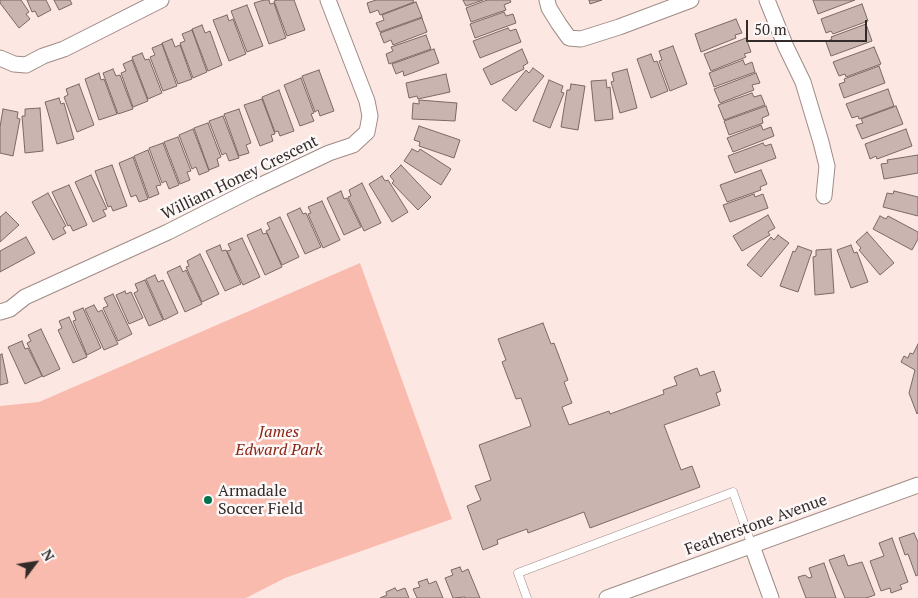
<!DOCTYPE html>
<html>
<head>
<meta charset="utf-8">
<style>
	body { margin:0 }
	#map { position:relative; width:918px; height:598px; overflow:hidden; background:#fde7e2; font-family:"PT Serif",serif }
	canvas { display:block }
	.north { position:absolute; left:10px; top:538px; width:50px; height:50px; -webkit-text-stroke:4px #fdf8f8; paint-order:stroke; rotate:59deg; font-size:14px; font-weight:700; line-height:20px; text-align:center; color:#332b29 }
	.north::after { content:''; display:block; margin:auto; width:18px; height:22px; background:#332b29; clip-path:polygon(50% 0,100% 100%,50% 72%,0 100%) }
	.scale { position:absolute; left:746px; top:20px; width:121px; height:22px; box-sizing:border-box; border:2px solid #332b29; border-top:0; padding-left:6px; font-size:15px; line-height:18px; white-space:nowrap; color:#332b29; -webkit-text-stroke:4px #fdf8f8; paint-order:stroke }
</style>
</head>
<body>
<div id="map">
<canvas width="918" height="598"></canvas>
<div class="north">N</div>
<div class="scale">50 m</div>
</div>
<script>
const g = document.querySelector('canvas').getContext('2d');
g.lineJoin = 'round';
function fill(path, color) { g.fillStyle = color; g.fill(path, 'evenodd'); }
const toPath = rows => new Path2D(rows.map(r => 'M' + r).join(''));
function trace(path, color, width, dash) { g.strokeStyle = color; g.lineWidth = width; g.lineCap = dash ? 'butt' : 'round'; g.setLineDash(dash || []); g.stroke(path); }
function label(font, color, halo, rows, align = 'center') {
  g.font = font + ' "PT Serif",serif'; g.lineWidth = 5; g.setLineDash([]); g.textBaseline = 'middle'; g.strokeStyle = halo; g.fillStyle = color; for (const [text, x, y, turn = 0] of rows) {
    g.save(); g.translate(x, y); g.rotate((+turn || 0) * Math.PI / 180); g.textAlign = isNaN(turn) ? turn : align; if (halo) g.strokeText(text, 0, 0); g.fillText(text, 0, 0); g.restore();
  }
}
const green = toPath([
	[360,263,452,519,285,578,246,598,0,598,0,406,39,402]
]);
const building = toPath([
	[0,0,21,0,29,12,26,14,30,19,19,28,0,3,0,0],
	[27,0,46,0,51,10,38,17,35,11,32,12,27,0],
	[54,0,70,0,72,4,59,10,54,0],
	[264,0,269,0,270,4,274,3,286,38,269,44,254,3,264,0],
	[277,0,294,0,305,30,287,36,274,1,277,0],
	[376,0,413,0,414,2,380,15,378,10,370,13,367,3,376,0],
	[463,0,483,0,466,6,463,0],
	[487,0,510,0,511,2,504,5,506,10,471,22,466,8,487,0],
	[589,0,602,0,590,4,589,0],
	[813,0,855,0,818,14,813,0],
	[416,2,422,17,380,32,376,23,384,20,382,15,416,2],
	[862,4,868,21,833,34,831,31,826,33,821,19,862,4],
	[247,5,263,46,247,52,231,11,247,5],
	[504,12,506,16,513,14,516,23,475,38,470,24,504,12],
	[227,15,229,21,233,19,246,54,229,61,213,20,227,15],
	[422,18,427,32,393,45,391,40,384,43,380,33,422,18],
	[736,19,742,33,735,35,736,38,701,52,695,34,736,19],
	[866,24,872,41,831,56,826,42,832,39,831,37,866,24],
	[202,25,205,33,210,31,222,65,208,71,192,29,202,25],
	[508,28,510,31,516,29,521,42,480,58,473,41,508,28],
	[192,30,207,72,193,78,180,43,185,41,182,34,192,30],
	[426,35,431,49,389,64,386,54,393,51,391,47,426,35],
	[746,38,751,52,744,54,746,57,711,71,704,54,746,38],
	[172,39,175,47,180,45,192,79,178,84,162,43,172,39],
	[162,44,177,86,163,91,150,57,155,55,152,48,162,44],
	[673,46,687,84,670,91,659,61,662,60,659,51,673,46],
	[874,47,881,64,846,77,845,74,839,76,833,62,874,47],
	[434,49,439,63,404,76,403,71,396,74,392,64,434,49],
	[522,49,528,63,523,66,524,69,491,85,483,69,522,49],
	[142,53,145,60,149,59,162,93,148,99,132,57,142,53],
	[651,54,654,62,657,61,668,91,651,98,637,59,651,54],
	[132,60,148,101,133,107,121,73,126,71,123,64,132,60],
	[743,60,745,65,752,62,755,72,714,87,709,73,743,60],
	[879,66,885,83,844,98,839,84,845,82,844,79,879,66],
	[533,68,544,76,516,111,502,100,526,70,529,73,533,68],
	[113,69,116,76,120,75,133,109,118,114,103,73,113,69],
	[627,69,637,108,620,113,611,82,614,81,612,73,627,69],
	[319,70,334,111,320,116,318,110,315,112,302,76,319,70],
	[99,73,101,80,104,79,117,114,99,120,85,79,99,73],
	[756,73,760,83,752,85,754,90,720,103,714,89,756,73],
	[446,74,450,92,418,99,417,96,409,98,406,83,446,74],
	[301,78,314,113,311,114,314,121,300,126,284,85,301,78],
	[549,80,563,86,561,92,564,93,550,128,533,121,549,80],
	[606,80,607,88,610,87,613,119,595,121,591,81,606,80],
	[79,84,94,125,77,132,64,97,68,95,66,89,79,84],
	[571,84,585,86,578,130,561,127,567,90,570,90,571,84],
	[888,89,894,106,859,119,858,116,852,118,846,104,888,89],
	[279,90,294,131,280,136,278,131,275,132,262,97,279,90],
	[752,93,754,97,761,95,765,105,724,120,718,105,752,93],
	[59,98,61,104,64,103,74,139,57,144,45,102,59,98],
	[262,99,275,134,271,135,273,141,260,146,244,105,262,99],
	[419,100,457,103,455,121,412,119,413,103,419,104,419,100],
	[766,106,769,115,762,118,763,123,729,135,724,121,766,106],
	[896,106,903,124,862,139,856,125,863,123,861,119,896,106],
	[40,108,43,151,25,153,22,116,25,116,25,109,40,108],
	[3,109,18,112,17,118,20,119,13,156,0,153,0,127,3,109],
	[239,109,251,143,246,145,249,153,239,156,224,114,239,109],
	[223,116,239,158,229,161,226,153,222,155,209,121,223,116],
	[208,123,221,157,217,159,219,166,209,170,194,128,208,123],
	[761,125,763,130,771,127,774,136,733,152,727,138,761,125],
	[419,126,460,140,454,158,419,146,420,142,414,140,419,126],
	[193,129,209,171,199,175,196,167,192,169,179,135,193,129],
	[906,129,912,146,877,159,876,156,870,159,865,144,906,129],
	[178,137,191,171,187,172,190,180,180,184,164,142,178,137],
	[163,143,179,185,169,189,166,181,162,183,149,148,163,143],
	[763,143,765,146,771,144,776,158,735,173,728,156,763,143],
	[412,149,418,152,420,149,451,169,441,185,404,161,412,149],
	[148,150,161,185,156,186,159,194,149,198,134,156,148,150],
	[918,155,918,173,884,179,881,164,888,163,887,160,918,155],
	[133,157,148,199,139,202,136,195,131,197,119,163,133,157],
	[112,165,127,206,113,211,111,206,108,207,95,171,112,165],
	[401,165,431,197,418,210,392,183,394,181,390,176,401,165],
	[761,170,767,184,760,187,761,190,727,202,720,185,761,170],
	[91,175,107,209,103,210,106,216,93,222,75,182,91,175],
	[382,176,385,181,388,180,408,212,392,222,369,184,382,176],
	[362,183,381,223,364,231,348,197,351,196,349,190,362,183],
	[69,185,87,225,73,231,70,225,68,226,52,192,69,185],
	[341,191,344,199,347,198,361,227,344,235,327,198,341,191],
	[894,191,918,197,918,216,883,207,887,193,893,194,894,191],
	[48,193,66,226,63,228,66,233,53,240,32,202,48,193],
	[754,194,755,197,763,194,768,208,730,222,723,205,754,194],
	[322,201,340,240,323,248,308,214,311,213,308,207,322,201],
	[300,208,303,214,306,213,321,247,305,254,287,214,300,208],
	[6,212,19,225,0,242,0,217,6,212],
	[768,215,775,228,768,232,770,235,742,251,733,236,768,215],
	[880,216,886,219,888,216,918,232,918,239,912,250,873,229,880,216],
	[280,217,299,257,282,265,266,231,270,229,267,223,280,217],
	[261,229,263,234,267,233,282,267,265,275,247,235,261,229],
	[867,232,894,263,880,275,859,250,861,248,856,242,867,232],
	[778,235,789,243,761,277,747,265,771,237,774,240,778,235],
	[26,237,35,253,0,272,0,251,26,237],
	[242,238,260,277,243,285,227,251,231,250,228,244,242,238],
	[220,245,222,251,226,250,241,284,225,291,206,251,220,245],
	[851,245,854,253,857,252,868,282,851,288,837,250,851,245],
	[798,246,812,251,798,292,780,286,793,251,795,252,798,246],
	[831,249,834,293,815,295,813,257,816,256,816,250,831,249],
	[200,254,219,294,202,302,186,267,189,266,187,261,200,254],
	[180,266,183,272,186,270,202,304,185,312,167,272,180,266],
	[155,275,158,282,163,280,178,313,164,320,146,279,155,275],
	[145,280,163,320,149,326,134,293,138,291,135,284,145,280],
	[125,291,126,294,131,292,143,318,129,324,116,295,125,291],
	[113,294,132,334,118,341,103,308,108,306,104,298,113,294],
	[94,305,98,312,102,310,118,344,104,350,85,309,94,305],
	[83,308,101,348,87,355,73,321,76,320,73,312,83,308],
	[69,317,87,357,73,363,58,330,62,328,59,321,69,317],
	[543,323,551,344,554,343,568,380,564,382,572,403,562,407,569,425,609,411,610,414,664,394,663,390,677,385,674,377,697,368,700,376,714,371,721,391,716,393,720,405,664,425,681,470,692,466,700,487,590,528,584,512,528,533,527,529,497,540,498,544,483,550,467,506,481,500,475,486,491,480,479,445,531,426,521,398,516,399,502,362,506,360,498,339,543,323],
	[41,329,60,369,43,377,27,343,31,341,28,335,41,329],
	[22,341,25,349,28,348,42,376,25,384,8,347,22,341],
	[918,344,918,413,917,414,909,393,915,370,901,362,904,356,908,358,910,353,913,354,918,344],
	[2,354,8,383,0,385,0,355,2,354],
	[914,533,918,542,918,575,916,576,908,554,905,555,899,538,914,533],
	[892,538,908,582,900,585,902,589,891,593,890,588,881,591,870,561,884,556,879,543,892,538],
	[844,555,848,566,862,562,875,595,866,598,845,598,829,560,844,555],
	[824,563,836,598,806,598,798,577,805,575,809,578,812,577,809,568,824,563],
	[460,567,462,572,468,569,480,598,465,598,465,597,453,598,445,578,453,575,451,570,460,567],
	[427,579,429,584,436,581,443,598,417,598,413,589,420,587,418,582,427,579],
	[395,588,397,591,405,588,409,598,380,598,387,595,386,592,395,588]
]);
const lane = toPath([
	[527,598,518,573,733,492,752,546]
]);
const street = toPath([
	[547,0,549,8,559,24,569,38,581,39,619,27,691,0],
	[767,0,786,47,803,82,821,142,827,166,824,196],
	[0,58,14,64,26,65,43,56,64,49,161,0],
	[0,312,10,309,25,297,168,232,253,189,329,153,353,145,367,132,370,116,367,101,328,0],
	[752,546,771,598],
	[607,598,918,485]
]);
const markers = [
	[208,500,5,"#04734d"]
];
const streetNames = [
	["William Honey Crescent",240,178,-26],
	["Featherstone Avenue",756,525,-20]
];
const parkNames = [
	["James",279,432],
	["Edward Park",279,450]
];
const poiNames = [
	["Armadale",218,491],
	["Soccer Field",218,509]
];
fill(green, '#f9bbae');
fill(building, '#c9b4af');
trace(building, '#7c6965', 1);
trace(lane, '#9f8b86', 9);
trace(street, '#9f8b86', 17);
trace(lane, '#fff', 8);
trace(street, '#fff', 15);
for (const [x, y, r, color] of markers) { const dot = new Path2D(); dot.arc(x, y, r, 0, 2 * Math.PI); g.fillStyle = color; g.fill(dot); trace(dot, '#fdf8f8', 2); }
label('16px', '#332b29', '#fdf8f8', streetNames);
label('italic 16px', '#8a2616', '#fdf8f8', parkNames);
label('16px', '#332b29', '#fdf8f8', poiNames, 'left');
</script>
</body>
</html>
